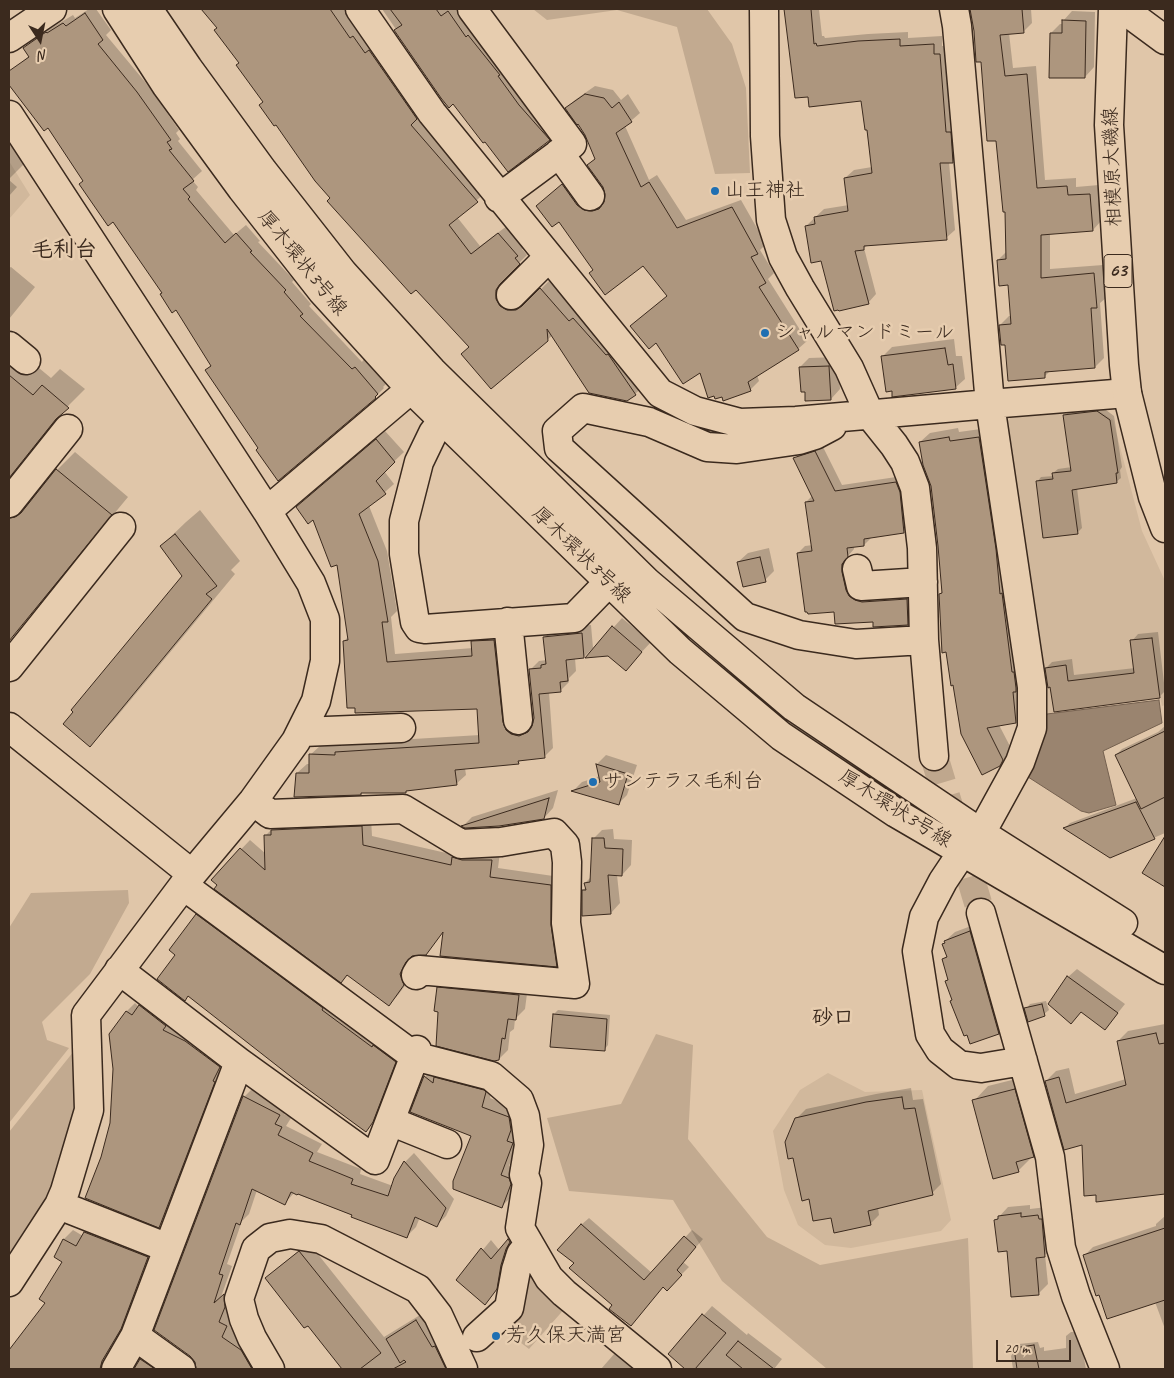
<!DOCTYPE html>
<html>
<head>
<meta charset="utf-8">
<style>
	body { margin:0 }
	#map { position:relative; width:1174px; height:1378px; overflow:hidden; background:#e0c6a9; font-family:Caveat,sans-serif }
	canvas { display:block }
	.frame { position:absolute; inset:0; border:10px solid #3b2a1e; pointer-events:none }
	.north { position:absolute; left:15px; top:15px; width:50px; height:50px; -webkit-text-stroke:4px #e7cdaf; paint-order:stroke; rotate:169deg; font-size:14px; font-weight:700; line-height:20px; text-align:center; color:#3b2a1e }
	.north::after { content:''; display:block; margin:auto; width:18px; height:22px; background:#3b2a1e; clip-path:polygon(50% 0,100% 100%,50% 72%,0 100%) }
	.scale { position:absolute; left:996px; top:1340px; width:75px; height:22px; box-sizing:border-box; border:2px solid #3b2a1e; border-top:0; padding-left:6px; font-size:15px; line-height:18px; white-space:nowrap; color:#3b2a1e; -webkit-text-stroke:4px #e7cdaf; paint-order:stroke }
</style>
</head>
<body>
<div id="map">
<canvas width="1174" height="1378"></canvas>
<div class="frame"></div>
<div class="north">N</div>
<div class="scale">20 m</div>
</div>
<script>
const g = document.querySelector('canvas').getContext('2d');
g.lineJoin = 'round';
function fill(path, color) { g.fillStyle = color; g.fill(path, 'evenodd'); }
const toPath = rows => new Path2D(rows.map(r => 'M' + r).join(''));
function trace(path, color, width, dash) { g.strokeStyle = color; g.lineWidth = width; g.lineCap = dash ? 'butt' : 'round'; g.setLineDash(dash || []); g.stroke(path); }
function label(font, color, halo, rows, align = 'center') {
  g.font = font + ' Caveat,"Klee One",sans-serif'; g.lineWidth = 5; g.setLineDash([]); g.textBaseline = 'middle'; g.strokeStyle = halo; g.fillStyle = color; for (const [text, x, y, turn = 0] of rows) {
    g.save(); g.translate(x, y); g.rotate((+turn || 0) * Math.PI / 180); g.textAlign = isNaN(turn) ? turn : align; if (halo) g.strokeText(text, 0, 0); g.fillText(text, 0, 0); g.restore();
  }
}
const built = toPath([
	[9,161,30,195,9,219],
	[1094,408,1113,420,1142,531,1165,581,1165,705,1162,706,1160,697,1042,714,1003,427,1010,418],
	[828,1073,865,1092,922,1090,951,1220,941,1231,851,1248,825,1245,798,1225,784,1190,773,1131,800,1090]
]);
const green = toPath([
	[533,9,707,9,732,44,746,88,750,173,715,174,677,27,617,10,547,20],
	[128,890,129,903,90,974,42,1022,47,1040,69,1048,9,1123,9,928,31,893],
	[656,1034,693,1045,688,1139,767,1237,820,1265,968,1238,973,1369,827,1369,722,1281,673,1200,569,1191,547,1118,621,1104],
	[78,1046,81,1086,73,1142,33,1231,16,1255,9,1257,9,1132],
	[530,1271,567,1306,529,1349,503,1329]
]);
const water = toPath([
	[1159,700,1162,723,1103,751,1116,805,1089,813,1081,811,1025,775,1042,733,1047,714,1159,700]
]);
const shadow = toPath([
	[89,9,96,9,111,30,106,35,146,83,179,130,176,133,180,139,178,141,202,171,192,180,198,187,196,190,234,235,246,225,260,241,258,242,294,280,292,282,311,304,309,306,362,362,364,359,386,384,383,387,384,388,375,397,278,479,259,448,206,370,211,365,176,308,163,293,48,127,45,129,9,83,9,73,30,55,24,48,33,39,73,15,75,18],
	[203,9,346,9,485,193,457,217,480,246,507,226,525,247,522,249,527,255,508,274,504,281,504,290,516,302,525,302,532,298,549,281,644,386,635,394,553,335,547,340,470,347,332,198,276,123,240,63,218,28],
	[382,9,462,9,558,131,549,139,453,103,449,106],
	[784,9,819,9,822,36,824,36,825,38,868,34,908,32,908,38,942,36,942,46,948,46,961,153,953,161,949,162,955,230,946,238,868,245,864,248,876,294,868,303,822,260,806,226,824,209,849,205,845,178,854,170,872,167,862,99,809,95,796,97],
	[971,9,1031,9,1032,23,1023,32,1009,33,1013,68,1036,66,1045,180,1076,178,1076,187,1099,185,1101,221,1093,230,1050,233,1050,269,1103,265,1106,298,1100,303,1104,358,1095,367,1051,370,1044,377,1006,343,1000,325,1009,316,1012,316,1009,284,998,260,1007,251,1007,210,998,139],
	[1072,11,1095,12,1094,67,1085,77,1051,33,1060,24,1063,24,1063,21],
	[595,86,613,90,621,100,628,94,640,113,625,126,649,180,657,175,686,220,741,200,766,244,760,250,774,273,768,279,807,341,798,349,757,375,759,381,750,390,722,395,700,371,631,326,668,295,643,264,594,269,559,220,538,206,571,176,593,202,601,203,605,202,607,195,604,187,588,165,596,158,579,122,566,108,575,100],
	[12,144,25,163,9,179,9,146],
	[9,180,17,187,9,196],
	[11,267,35,287,9,319,9,268],
	[954,339,956,356,962,356,965,379,955,388,893,390,883,356,892,347],
	[9,343,51,378,60,369,85,389,69,405,14,474,11,483,24,501,33,500,57,470,75,452,128,497,9,641,9,584,30,559,9,542],
	[838,357,840,389,831,399,806,400,806,390,800,367,809,358],
	[1102,407,1114,416,1122,467,1120,470,1121,478,1116,482,1077,488,1082,528,1078,532,1037,482,1041,477,1054,476,1053,473,1058,469,1072,467,1064,416,1069,412],
	[958,428,959,432,988,428,1025,713,1016,722,999,725,1012,750,999,765,940,594,943,591,932,486,920,442,930,433],
	[385,431,404,452,384,471,394,484,369,506,387,551,397,611,391,617,395,654,473,648,472,642,481,633,503,631,529,727,534,725,535,718,530,670,539,661,547,660,545,637,554,628,591,625,593,648,584,657,575,658,576,671,569,678,569,682,560,691,549,692,553,748,544,757,522,759,518,763,465,768,466,775,456,784,363,792,361,794,297,773,307,764,310,764,310,755,320,746,342,746,346,743,480,735,478,707,344,641,349,636,338,563,307,498],
	[822,445,842,485,903,476,911,525,904,531,870,537,871,538,864,545,854,546,854,549,848,556,848,565,914,593,914,617,908,624,874,620,835,611,798,553,805,546,813,545,806,502,813,495,795,459,801,452],
	[200,510,240,561,231,570,235,574,114,720,90,745,184,576,161,546,186,522],
	[769,548,774,571,765,580,738,562,748,553],
	[622,618,651,642,626,669,609,655,588,656],
	[1158,632,1165,691,1159,697,1051,686,1046,668,1052,662,1072,659,1074,675,1135,668,1132,641,1138,634],
	[1165,726,1165,833,1110,857,1065,828,1070,823,1137,798,1116,755,1122,749,1158,732],
	[606,755,637,765,627,795,618,804,574,790,582,782,600,776,597,764],
	[558,790,553,808,544,818,463,826,472,817],
	[371,818,372,836,455,855,500,852,498,868,560,877,565,956,556,965,444,931,426,954,413,955,409,964,413,975,398,995,389,1004,348,974,341,981,212,880,250,840,266,854,265,836,274,827],
	[613,829,614,839,632,840,631,865,622,875,617,875,620,903,611,913,583,890,586,887,585,883,591,877,593,839,602,830],
	[204,907,402,1054,380,1113,366,1130,189,995,177,954,197,915],
	[979,923,1008,1023,998,1033,953,999,946,981,949,978,943,959,948,955,945,941,955,932],
	[1077,969,1125,1004,1105,1029,1082,1011,1071,1022,1068,977],
	[448,979,528,986,525,1009,515,1019,514,1029,510,1032,508,1050,499,1059,439,1011,438,988],
	[148,998,227,1058,220,1073,222,1074,167,1218,159,1226,102,1157,111,1124,115,1069,110,1035,127,1011,135,1003,139,1007],
	[1046,1001,1049,1010,1044,1014,1026,1009,1030,1004],
	[558,1010,610,1015,608,1045,604,1050,554,1014],
	[1165,1024,1165,1193,1098,1201,1084,1144,1046,1081,1056,1071,1069,1068,1075,1094,1126,1079,1118,1041,1128,1031],
	[433,1068,494,1083,490,1098,517,1109,521,1134,509,1166,518,1170,519,1175,510,1198,501,1207,472,1135,425,1077],
	[1028,1076,1047,1142,1018,1171,974,1101,988,1086],
	[253,1088,288,1106,284,1114,291,1118,286,1126,322,1144,317,1152,361,1169,360,1174,393,1186,405,1162,414,1153,454,1199,446,1216,437,1225,420,1217,416,1227,407,1236,294,1193,285,1203,257,1190,249,1214,242,1221,227,1264,232,1266,221,1297,233,1287,233,1297,228,1313,235,1317,230,1327,250,1341,258,1369,198,1369,196,1362,244,1097],
	[911,1088,913,1100,923,1099,941,1184,932,1193,878,1208,879,1215,870,1224,832,1216,796,1119,806,1109,876,1094],
	[1030,1205,1030,1209,1047,1207,1054,1246,1045,1255,1048,1284,1039,1293,1008,1250,996,1220,1008,1207],
	[1165,1216,1165,1329,1155,1302,1085,1255,1093,1247,1156,1226,1156,1224],
	[589,1218,652,1273,692,1230,703,1239,683,1262,689,1267,667,1289,664,1286,614,1305,575,1263,581,1225],
	[94,1223,157,1248,113,1369,9,1369,9,1352,47,1302,64,1261,55,1257,64,1239,73,1230,83,1236],
	[518,1231,505,1279,485,1303,458,1280,491,1240,500,1251],
	[309,1243,384,1337,425,1312,460,1369,343,1369,308,1324,267,1278,276,1269],
	[712,1306,747,1335,748,1333,782,1359,774,1369,687,1369,669,1354],
	[1071,1332,1079,1332,1086,1369,1013,1369,1011,1356,1019,1344,1038,1342,1040,1348,1044,1347,1044,1351,1066,1348,1066,1336],
	[622,1345,642,1361,635,1369,601,1369],
	[150,1351,176,1369,135,1369,141,1360]
]);
const building = toPath([
	[201,9,330,9,350,38,353,36,365,53,369,50,417,119,411,125,478,202,449,225,471,254,498,233,518,256,515,258,520,264,500,284,496,290,496,299,500,306,507,310,516,310,522,306,540,288,569,321,573,318,606,355,608,354,636,395,627,401,589,393,547,329,548,341,491,389,461,354,469,347,416,290,411,294,327,201,330,198,315,181,276,125,274,126,259,105,263,102,236,65,239,63,214,30,217,28,201,9],
	[390,9,436,9,441,16,448,11,466,37,468,35,500,75,498,76,519,105,550,140,508,172,485,142,483,143,453,104,449,108,441,98,394,30,402,25,390,9],
	[784,9,811,9,814,44,816,43,817,46,858,41,900,39,900,46,934,44,934,54,940,54,946,132,951,132,953,163,940,163,947,240,864,246,864,250,855,251,869,304,839,311,838,310,834,311,821,261,811,263,805,226,815,224,814,217,848,211,844,178,872,173,867,130,865,130,861,101,809,107,808,97,795,98,784,9],
	[970,9,1022,9,1024,33,1000,35,1005,76,1027,74,1037,188,1067,186,1068,195,1090,194,1093,231,1041,235,1041,278,1094,273,1097,308,1091,308,1095,368,1045,372,1045,378,1008,381,1005,345,1001,345,999,325,1011,324,1008,285,999,286,997,260,1006,259,1005,212,1003,212,996,141,987,141,981,62,976,62,974,31,970,9],
	[85,13,103,40,98,44,137,92,171,140,167,142,172,149,169,150,194,181,183,189,190,197,188,199,225,243,236,233,252,251,250,252,286,290,284,292,303,314,300,316,352,369,355,367,378,394,375,397,376,398,278,481,256,450,258,448,205,370,211,366,176,310,172,313,160,294,162,293,113,222,108,226,79,184,83,181,48,128,44,131,9,85,9,71,29,57,23,48,46,32,47,33,63,23,66,26,85,13],
	[1062,20,1086,21,1085,78,1049,78,1050,33,1062,33,1062,20],
	[585,94,604,98,612,108,619,102,632,122,616,133,641,187,649,182,677,228,732,207,758,254,751,257,766,283,759,287,799,350,748,382,751,391,723,401,722,397,715,399,714,396,708,398,700,373,683,384,656,343,649,349,630,326,667,296,643,266,605,295,589,273,593,270,559,222,552,227,536,206,562,184,577,205,584,210,592,211,599,209,604,202,605,194,603,187,587,165,595,159,585,135,578,124,577,125,565,108,585,94],
	[945,348,948,365,953,364,956,389,892,397,892,391,886,392,881,356,945,348],
	[829,366,831,400,805,401,805,392,801,392,799,367,829,366],
	[9,375,33,395,42,385,69,408,56,419,9,478,9,375],
	[1097,411,1110,420,1118,473,1116,473,1117,483,1072,490,1078,534,1043,538,1036,481,1053,479,1052,473,1071,471,1063,415,1097,411],
	[949,437,950,441,979,437,996,549,1000,594,1002,593,1012,672,1014,672,1016,688,1016,692,1013,692,1016,723,987,728,1003,760,1000,766,982,775,961,734,953,685,951,686,946,652,942,653,939,594,942,593,938,546,931,486,923,465,919,442,949,437],
	[376,439,395,462,376,481,386,494,359,514,378,561,388,622,382,622,387,662,472,656,471,641,494,640,503,722,506,730,511,734,519,736,528,732,532,726,534,718,529,669,541,668,541,665,546,664,543,637,582,633,584,658,566,660,568,681,560,682,561,692,539,694,545,758,518,761,519,764,455,770,457,785,406,791,406,793,361,793,361,795,294,797,296,773,309,773,309,754,335,755,335,752,479,743,477,709,355,713,355,708,347,708,343,641,348,640,337,565,331,567,313,520,308,524,296,507,376,439],
	[815,451,835,491,896,482,900,492,904,533,864,539,864,546,847,548,848,557,842,564,842,572,846,590,849,596,855,600,862,602,907,599,908,625,873,627,873,622,835,624,834,612,808,614,807,612,805,612,797,553,812,551,805,502,814,501,793,458,815,451],
	[56,469,112,515,9,641,9,518,15,517,21,513,56,469],
	[175,534,217,586,206,594,212,599,90,747,63,724,73,712,71,710,182,576,160,546,175,534],
	[760,557,766,582,743,587,737,562,760,557],
	[612,626,642,652,626,671,608,656,585,658,612,626],
	[1152,638,1160,698,1054,712,1050,687,1048,688,1045,668,1066,665,1068,681,1134,673,1130,640,1152,638],
	[1165,731,1165,797,1141,809,1115,755,1165,731],
	[596,764,628,774,619,805,571,791,600,782,596,764],
	[549,798,544,819,499,826,465,828,461,826,549,798],
	[1136,802,1155,839,1110,858,1063,828,1136,802],
	[362,826,363,845,451,865,452,857,462,860,492,860,490,877,551,885,551,925,557,967,440,956,443,932,426,955,412,956,406,962,400,974,404,985,389,1006,347,975,341,983,214,889,217,885,211,880,240,848,265,870,264,835,271,835,271,830,362,826],
	[1165,836,1165,887,1142,873,1165,836],
	[592,838,604,838,605,848,623,849,622,876,608,875,611,914,582,916,582,890,586,890,584,883,590,882,592,838],
	[196,914,323,1008,322,1010,372,1047,373,1045,396,1062,373,1122,366,1132,294,1079,188,996,185,1001,157,979,175,955,169,950,196,914],
	[970,931,999,1034,970,1044,967,1035,964,1036,950,1001,952,1000,945,981,948,980,942,959,947,957,942,944,945,943,944,941,970,931],
	[1067,976,1118,1013,1105,1030,1081,1012,1071,1024,1048,1004,1067,976],
	[437,987,519,995,516,1020,508,1019,505,1039,502,1038,499,1060,494,1061,436,1046,438,1012,434,1011,437,987],
	[1042,1004,1045,1016,1028,1022,1024,1008,1042,1004],
	[139,1005,166,1026,163,1030,185,1041,220,1067,213,1081,215,1082,159,1228,85,1198,101,1157,110,1123,113,1069,109,1034,126,1011,132,1015,139,1005],
	[553,1014,607,1019,605,1051,550,1047,553,1014],
	[1156,1033,1159,1044,1165,1043,1165,1194,1096,1202,1096,1195,1084,1196,1082,1145,1064,1150,1045,1081,1059,1077,1066,1103,1126,1085,1117,1041,1156,1033],
	[424,1076,433,1083,434,1077,484,1090,486,1092,482,1107,509,1117,511,1130,507,1141,513,1143,501,1175,509,1178,511,1184,502,1208,453,1189,453,1181,471,1136,410,1112,424,1076],
	[1015,1089,1034,1157,1016,1162,1019,1172,993,1179,972,1100,1015,1089],
	[243,1096,280,1115,275,1124,282,1127,278,1135,313,1153,309,1161,353,1179,351,1184,388,1196,394,1178,404,1161,446,1208,437,1227,415,1217,407,1238,351,1217,352,1215,298,1194,297,1195,291,1192,285,1205,252,1189,240,1225,236,1223,219,1274,223,1275,214,1303,224,1294,225,1307,219,1322,227,1326,222,1337,241,1350,252,1369,196,1369,195,1362,190,1356,154,1330,243,1096],
	[902,1097,904,1109,915,1108,933,1195,868,1211,871,1225,834,1233,831,1218,813,1221,809,1199,802,1201,793,1158,788,1159,785,1142,795,1118,866,1102,902,1097],
	[1021,1213,1021,1217,1038,1215,1039,1219,1042,1219,1045,1257,1036,1258,1039,1295,1011,1297,1007,1251,998,1252,994,1220,998,1219,998,1216,1021,1213],
	[581,1224,644,1280,684,1236,696,1247,677,1270,682,1275,667,1291,663,1287,631,1326,609,1309,612,1305,569,1268,574,1263,557,1250,581,1224],
	[1165,1228,1165,1300,1107,1319,1099,1295,1096,1296,1083,1255,1165,1228],
	[84,1232,148,1257,121,1329,102,1361,100,1369,9,1369,9,1350,45,1303,39,1299,62,1262,54,1257,63,1239,76,1246,84,1232],
	[508,1239,510,1242,506,1249,501,1265,497,1289,485,1305,456,1280,481,1248,491,1259,508,1239],
	[299,1251,381,1353,360,1369,342,1369,308,1326,304,1328,265,1278,299,1251],
	[702,1314,726,1333,695,1369,685,1369,668,1354,702,1314],
	[416,1320,432,1347,435,1346,446,1369,393,1369,406,1362,404,1360,400,1363,386,1339,416,1320],
	[738,1341,774,1369,743,1369,726,1355,738,1341],
	[1034,1345,1039,1369,1017,1369,1014,1348,1034,1345],
	[140,1359,155,1369,134,1369,140,1359]
]);
const minorTunnel = toPath([
	[934,756,981,913]
]);
const minor = toPath([
	[117,9,166,85,242,189,322,291,411,389,680,651,781,736,896,813,1165,970],
	[148,9,188,68,263,171,343,273,432,371,647,582,794,707,981,833,1123,923],
	[360,9,432,113,660,393,695,411,740,423,796,421,990,404,1032,687,1032,728,1020,762,981,833],
	[472,9,572,144,499,198],
	[764,9,765,136,771,220,783,257,800,288,849,368,870,415,894,445,905,462,915,488,922,548,924,640,934,756],
	[954,9,957,26,990,404,1127,393],
	[1123,9,1165,40],
	[9,38,52,9],
	[9,115,267,511,311,583,325,619,325,661,316,701,296,741,253,801,192,874,86,1015,89,1110,65,1191,59,1205,9,1282],
	[559,153,590,196],
	[511,295,548,258],
	[9,346,26,360],
	[443,420,433,433,419,462,404,521,404,554,415,622,419,628,425,629,574,618,608,583],
	[832,426,815,435,799,440,737,449,707,447,649,422,583,408,557,431,559,448,745,617,799,635,856,644,924,640],
	[9,503,68,429],
	[267,511,411,389],
	[857,569,861,586,923,582],
	[508,622,518,720],
	[9,667,121,527],
	[9,727,192,874],
	[302,732,401,728],
	[253,801,270,814,403,809,461,844,501,842,554,833,565,845,567,862,566,923,575,984,419,970,416,975],
	[963,851,943,881,924,917,917,951,930,1034,940,1050,959,1065,981,1068,1023,1061],
	[184,886,414,1056,491,1076,519,1100,525,1116,529,1145,524,1175,527,1183,520,1228,549,1278,564,1293,657,1369],
	[981,913,1050,1157,1061,1248,1076,1296,1105,1369],
	[239,1062,375,1160,417,1050],
	[390,1121,447,1144],
	[59,1205,168,1248],
	[135,1336,181,1369],
	[477,1337,509,1308,516,1270,521,1254,529,1244],
	[116,1369,135,1336,239,1062,119,970],
	[270,1369,252,1338,244,1319,239,1299,256,1249,270,1238,290,1234,321,1239,418,1289,438,1315,463,1369]
]);
const major = toPath([
	[1113,9,1109,125,1124,365,1127,393,1153,497,1165,528]
]);
const markers = [
	[715,191,5,"#1f6fb2"],
	[765,333,5,"#1f6fb2"],
	[593,782,5,"#1f6fb2"],
	[496,1336,5,"#1f6fb2"]
];
const shields = [
	[1118,271,28]
];
const shieldNames = [
	["63",1118,271]
];
const streetNames = [
	["相模原大磯線",1113,167,-92],
	["厚木環状3号線",302,263,51],
	["厚木環状3号線",581,555,44],
	["厚木環状3号線",895,809,32]
];
const poiNames = [
	["山王神社",725,191],
	["シャルマンドミール",775,333],
	["サンテラス毛利台",603,782],
	["芳久保天満宮",506,1336]
];
const neighbourhoodNames = [
	["砂口",833,1018]
];
const quarterNames = [
	["毛利台",64,250]
];
fill(built, '#d1b89c');
fill(green, '#c2aa90');
fill(water, '#9a846f');
trace(water, '#74604f', 1);
fill(shadow, '#0003');
fill(building, '#ad967e');
trace(building, '#3b2a1e', 1);
trace(minorTunnel, '#bfa78d', 28, [28, 14]);
trace(minor, '#3b2a1e', 31);
trace(major, '#3b2a1e', 31);
trace(minor, '#e7cdaf', 28);
trace(major, '#e7cdaf', 28);
for (const [x, y, r, color] of markers) { const dot = new Path2D(); dot.arc(x, y, r, 0, 2 * Math.PI); g.fillStyle = color; g.fill(dot); trace(dot, '#e7cdaf', 2); }
for (const [x, y, w] of shields) { const box = new Path2D(); box.roundRect(x - w / 2, y - 16.5, w, 33, 4); g.fillStyle = '#e7cdaf'; g.fill(box); trace(box, '#3b2a1e', 1); }
label('bold 19px', '#3b2a1e', null, shieldNames);
label('20px', '#3b2a1e', '#e7cdaf', streetNames);
label('20px', '#3b2a1e', '#e7cdaf', poiNames, 'left');
label('bold 21px', '#3b2a1e', '#e7cdaf', neighbourhoodNames);
label('bold 22px', '#3b2a1e', '#e7cdaf', quarterNames);
</script>
</body>
</html>
